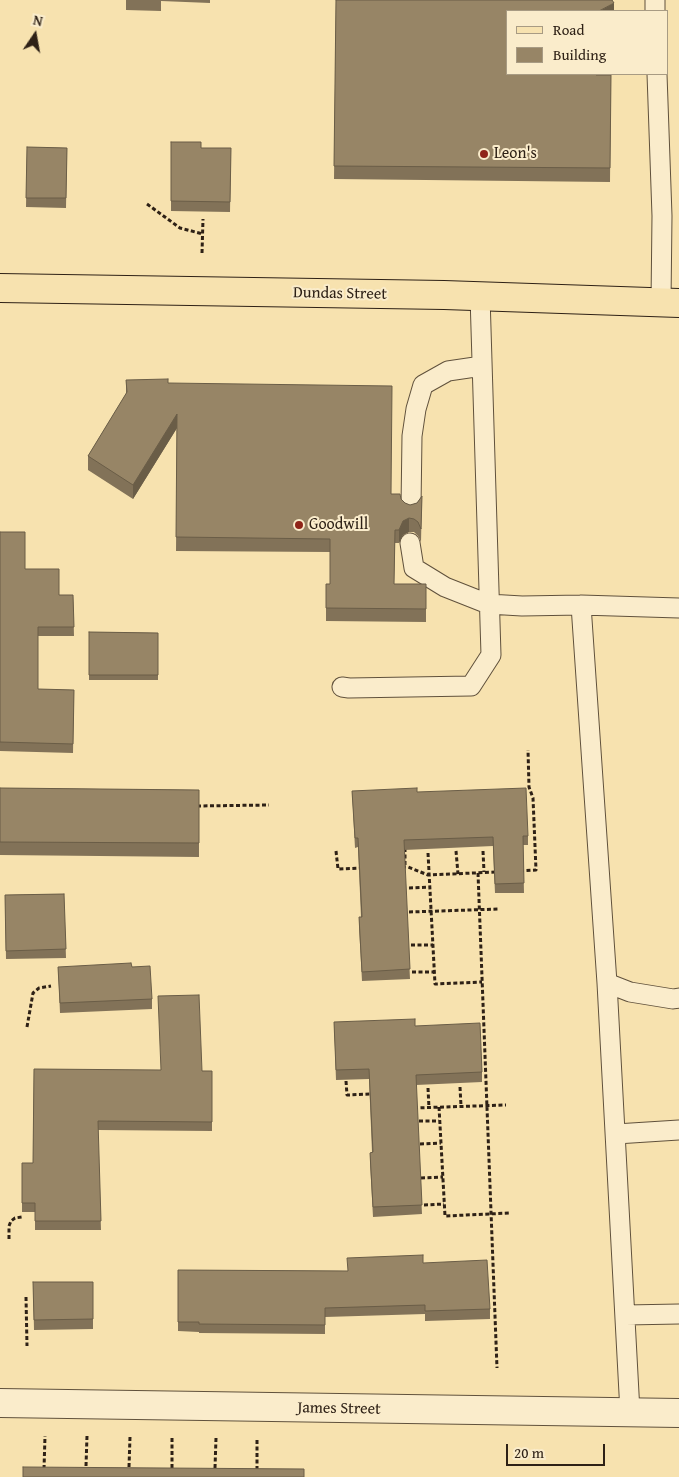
<!DOCTYPE html>
<html>
<head>
<meta charset="utf-8">
<style>
	body { margin:0 }
	#map { position:relative; width:679px; height:1477px; overflow:hidden; background:#f7e2af; font-family:"Gentium Book Plus",serif }
	canvas { display:block }
	.legend { position:absolute; left:506px; top:10px; width:162px; height:65px; box-sizing:border-box; background:#faeccb; border:1px solid #a89b83; margin:0; padding:6px 9px; list-style:none; font-size:15px; color:#2e2116 }
	.legend li { display:flex; align-items:center; gap:10px; height:25px }
	.legend b { width:25px; border:1px solid #a89b83 }
	.north { position:absolute; left:10px; top:10px; width:50px; height:50px; -webkit-text-stroke:4px #faeccb; paint-order:stroke; rotate:12deg; font-size:14px; font-weight:700; line-height:20px; text-align:center; color:#2e2116 }
	.north::after { content:''; display:block; margin:auto; width:18px; height:22px; background:#2e2116; clip-path:polygon(50% 0,100% 100%,50% 72%,0 100%) }
	.scale { position:absolute; left:506px; top:1444px; width:99px; height:22px; box-sizing:border-box; border:2px solid #2e2116; border-top:0; padding-left:6px; font-size:15px; line-height:18px; white-space:nowrap; color:#2e2116; -webkit-text-stroke:4px #faeccb; paint-order:stroke }
</style>
</head>
<body>
<div id="map">
<canvas width="679" height="1477"></canvas>
<ul class="legend">
<li><b style="height:6px;background:#f7e2af"></b>Road</li>
<li><b style="height:14px;background:#978566"></b>Building</li>
</ul>
<div class="north">N</div>
<div class="scale">20 m</div>
</div>
<script>
const g = document.querySelector('canvas').getContext('2d');
g.lineJoin = 'round';
const toPath = rows => new Path2D(rows.map(r => 'M' + r).join(''));
function trace(path, color, width, dash) { g.strokeStyle = color; g.lineWidth = width; g.lineCap = dash ? 'butt' : 'round'; g.setLineDash(dash || []); g.stroke(path); }
function fill(path, color) { g.fillStyle = color; g.fill(path, 'evenodd'); }
function label(font, color, halo, rows, align = 'center') {
  g.font = font + ' "Gentium Book Plus",serif'; g.lineWidth = 4; g.setLineDash([]); g.textBaseline = 'middle'; g.strokeStyle = halo; g.fillStyle = color; for (const [text, x, y, turn = 0] of rows) {
    g.save(); g.translate(x, y); g.rotate((+turn || 0) * Math.PI / 180); g.textAlign = isNaN(turn) ? turn : align; if (halo) g.strokeText(text, 0, 0); g.fillText(text, 0, 0); g.restore();
  }
}
const path = toPath([
	[147,204,180,228,203,234],
	[202,253,203,219],
	[197,806,269,805],
	[405,848,405,867],
	[336,851,338,869,363,868],
	[456,851,458,874],
	[483,851,484,872],
	[428,853,435,984,482,982],
	[402,867,408,867,428,875,496,872],
	[520,871,536,870,533,798,529,787,528,750],
	[478,873,497,1368],
	[409,888,431,887],
	[409,912,499,909],
	[411,945,433,945],
	[412,972,435,972],
	[27,1027,33,993,39,988,51,986],
	[346,1081,347,1095,372,1094],
	[460,1087,461,1106],
	[428,1088,429,1108],
	[439,1107,445,1216,510,1213],
	[414,1108,506,1105],
	[419,1121,439,1121],
	[420,1144,441,1143],
	[421,1178,443,1177],
	[424,1205,444,1204],
	[9,1239,9,1226,11,1221,15,1218,22,1217],
	[26,1297,27,1346],
	[86,1466,87,1436],
	[129,1467,130,1437],
	[172,1468,172,1438],
	[215,1468,216,1438],
	[44,1469,45,1436],
	[257,1470,257,1438]
]);
const service = toPath([
	[655,0,655,11],
	[657,74,662,216,661,302],
	[411,507,412,436,416,409,423,385,448,371,482,366],
	[410,543,414,568,445,587,488,604,522,606,581,605,679,608],
	[581,605,607,983,630,1412],
	[342,687,349,688,471,686,491,655,480,296],
	[607,983,630,992,673,999,679,998],
	[616,1134,679,1130],
	[626,1315,679,1314]
]);
const tertiary = toPath([
	[0,1403,679,1413]
]);
const primary = toPath([
	[0,288,444,295,679,303]
]);
const wall = toPath([
	[126,0,210,0,210,3,161,1,161,11,126,10],
	[336,0,614,11,508,11,596,75,611,75,610,182,334,179],
	[171,142,201,148,231,148,230,212,171,211],
	[27,147,67,148,66,208,26,207],
	[126,380,168,383,401,499,405,503,410,505,417,503,422,496,421,542,418,536,414,532,409,532,403,535,399,543,395,543,394,584,426,584,426,622,326,621,326,584,330,584,330,552,176,551,177,428,133,499,88,470,88,456,126,394],
	[0,532,25,569,59,595,73,595,74,636,38,636,38,689,74,690,73,753,0,751],
	[89,632,158,633,158,680,89,680],
	[0,788,199,790,199,857,0,855],
	[352,791,417,792,528,836,528,845,523,845,524,893,495,893,493,846,404,850,410,979,362,981,359,926,359,917,361,917,358,847,355,848],
	[64,894,66,958,6,959,5,895],
	[58,967,132,967,152,999,152,1009,60,1013],
	[334,1022,415,1026,482,1072,482,1082,416,1085,422,1214,373,1217,370,1162,370,1153,372,1152,369,1079,336,1080],
	[34,1069,212,1071,212,1131,98,1130,101,1230,35,1230,35,1212,22,1212,22,1163,33,1163],
	[423,1263,490,1309,490,1319,425,1321,425,1314,325,1317,325,1334,199,1333,199,1332,178,1331,178,1270,347,1271],
	[33,1282,93,1282,93,1329,34,1330]
]);
const shadedWall = toPath([
	[614,3,614,11,599,11],
	[177,414,177,428,133,499,133,485],
	[409,518,409,532,403,535,399,543,399,530,403,521]
]);
const building = toPath([
	[336,0,612,0,614,3,599,11,508,11,508,74,596,74,596,75,611,75,610,168,334,166,336,0],
	[171,142,201,142,201,148,231,148,230,202,171,201,171,142],
	[27,147,67,148,66,198,26,198,27,147],
	[168,379,168,383,392,386,391,494,400,494,401,499,405,503,410,505,417,503,422,496,421,529,418,522,414,519,409,518,403,521,399,530,395,530,394,584,426,584,426,609,326,608,326,584,330,584,330,539,176,537,177,414,133,485,88,456,127,392,126,380,168,379],
	[0,532,25,532,25,569,59,569,59,595,73,595,74,627,38,627,38,689,74,690,73,744,0,742,0,532],
	[89,632,158,633,158,675,89,675,89,632],
	[0,788,199,790,199,843,0,842,0,788],
	[417,788,417,792,526,788,528,836,523,836,524,883,495,884,493,837,404,840,410,969,362,972,359,917,362,917,358,838,355,838,352,791,417,788],
	[64,894,66,949,6,951,5,895,64,894],
	[131,963,132,967,150,966,152,999,60,1003,58,967,131,963],
	[199,995,202,1071,212,1071,212,1122,98,1121,101,1221,35,1221,35,1203,22,1203,22,1163,33,1163,34,1069,161,1070,158,996,199,995],
	[415,1019,415,1026,480,1023,482,1072,416,1075,422,1205,373,1207,370,1153,373,1152,369,1069,336,1070,334,1022,415,1019],
	[423,1255,423,1263,487,1260,490,1309,425,1311,425,1305,325,1308,325,1325,199,1324,199,1322,178,1322,178,1270,348,1271,347,1258,423,1255],
	[33,1282,93,1282,93,1319,34,1320,33,1282],
	[23,1467,304,1469,304,1477,23,1477,23,1467]
]);
const markers = [
	[484,154,5,"#8f2418"],
	[299,525,5,"#8f2418"]
];
const poiNames = [
	["Leon's",494,154],
	["Goodwill",309,525]
];
const streetNames = [
	["Dundas Street",340,294,1],
	["James Street",339,1409,1]
];
trace(service, '#60513c', 21);
trace(tertiary, '#60513c', 30);
trace(primary, '#2e2116', 30);
trace(path, '#2e2116', 3, [4, 2.5]);
trace(service, '#faeccb', 19);
trace(tertiary, '#faeccb', 28);
trace(primary, '#f7e2af', 28);
fill(wall, '#827258');
fill(shadedWall, '#6a5d47');
fill(building, '#978566');
trace(building, '#6a5d47', 1);
for (const [x, y, r, color] of markers) { const dot = new Path2D(); dot.arc(x, y, r, 0, 2 * Math.PI); g.fillStyle = color; g.fill(dot); trace(dot, '#faeccb', 2); }
label('16px', '#2e2116', '#faeccb', poiNames, 'left');
label('16px', '#2e2116', '#faeccb', streetNames);
</script>
</body>
</html>
